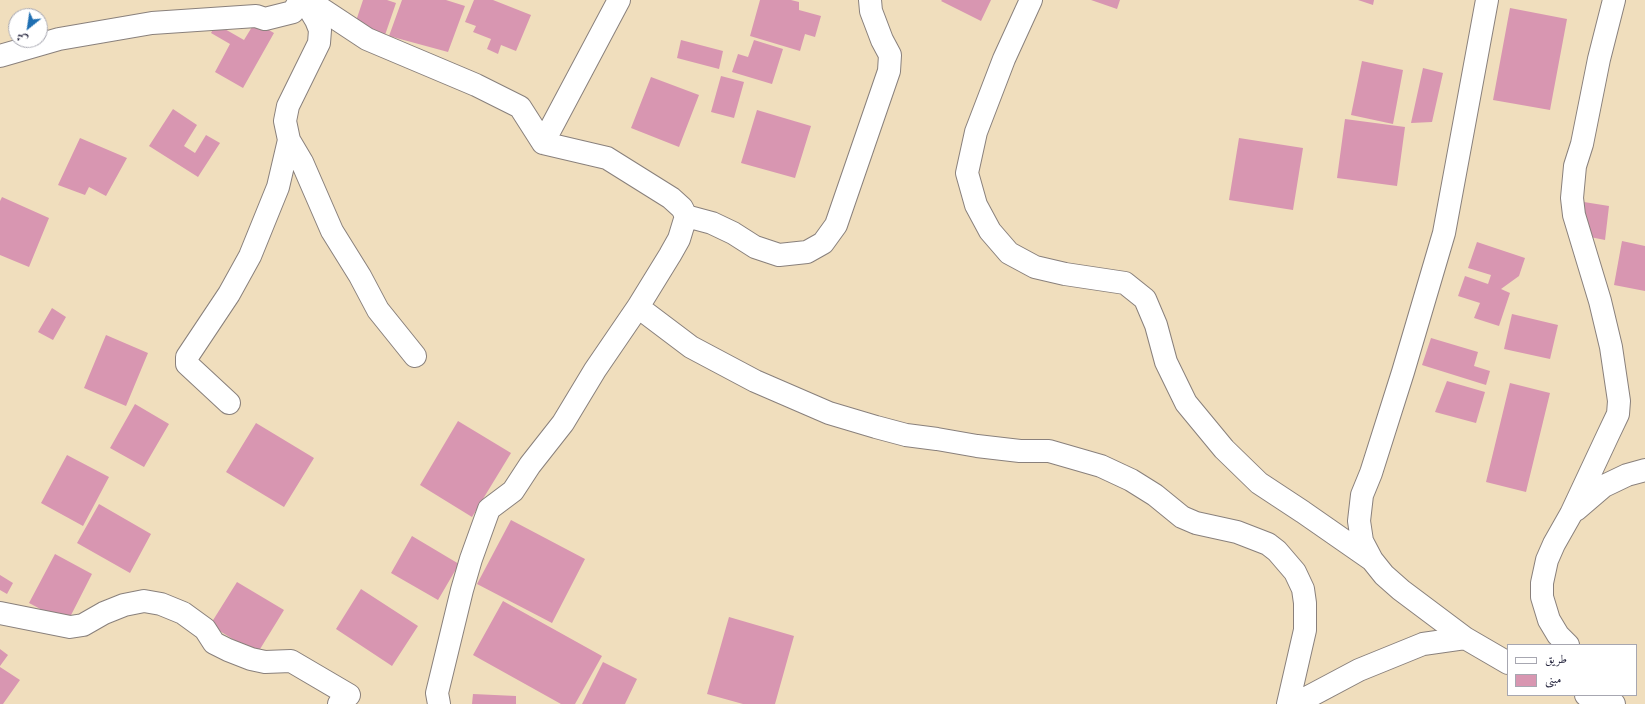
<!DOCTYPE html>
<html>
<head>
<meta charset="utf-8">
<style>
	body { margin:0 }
	#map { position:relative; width:1645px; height:704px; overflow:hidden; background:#f0debd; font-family:Alegreya,Amiri,serif }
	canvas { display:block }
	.legend { position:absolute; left:1507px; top:644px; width:130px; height:52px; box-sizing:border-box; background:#fff; border:1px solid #a7a7b1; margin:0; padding:5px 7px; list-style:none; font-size:12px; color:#22223b }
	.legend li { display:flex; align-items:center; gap:8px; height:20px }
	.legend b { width:20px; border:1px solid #a7a7b1 }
	.north { position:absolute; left:8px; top:8px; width:40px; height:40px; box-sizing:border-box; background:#fff; border:1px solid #a7a7b1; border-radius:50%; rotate:210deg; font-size:11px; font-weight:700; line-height:16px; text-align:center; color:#22223b }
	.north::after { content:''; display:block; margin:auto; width:14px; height:18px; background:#1f6fb2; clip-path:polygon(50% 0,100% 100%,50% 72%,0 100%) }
</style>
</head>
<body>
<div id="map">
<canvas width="1645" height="704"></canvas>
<ul class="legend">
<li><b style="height:5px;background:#fff"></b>طريق</li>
<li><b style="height:11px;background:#d896b1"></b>مبنى</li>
</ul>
<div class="north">ش</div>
</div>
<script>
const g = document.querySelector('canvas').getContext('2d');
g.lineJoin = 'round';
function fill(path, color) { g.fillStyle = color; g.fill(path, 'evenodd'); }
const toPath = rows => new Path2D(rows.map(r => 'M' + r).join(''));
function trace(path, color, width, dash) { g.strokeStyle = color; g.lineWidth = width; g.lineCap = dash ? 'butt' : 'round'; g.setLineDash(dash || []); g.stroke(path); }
const building = toPath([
	[363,0,387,0,396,3,385,35,355,24],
	[402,0,446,0,465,6,448,52,389,36],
	[474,0,493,0,531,15,516,51,501,45,498,54,487,49,491,39,473,32,476,26,465,22],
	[760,0,791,0,799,2,799,10,821,16,815,37,805,34,800,51,750,36],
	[942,0,991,0,981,21,941,1],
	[1091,0,1120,0,1117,9],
	[1358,0,1374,0,1373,5],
	[1510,8,1567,19,1550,110,1493,100],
	[255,22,274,33,243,88,215,72,230,44,211,33,216,24,244,40],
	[681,40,723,51,719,69,677,58],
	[754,40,783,49,772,84,732,72,738,54,748,57],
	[1362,61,1403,70,1393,124,1351,115],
	[1423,68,1443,73,1432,122,1411,123],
	[721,76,744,82,734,118,711,112],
	[651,77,699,95,679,147,631,128],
	[173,109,197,125,184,146,195,153,206,135,220,143,198,177,149,146],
	[757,110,811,126,795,178,741,163],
	[1345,119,1405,127,1397,186,1337,178],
	[80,138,127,158,106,196,89,187,85,195,58,185],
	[1239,138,1303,148,1293,210,1229,200],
	[2,197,49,218,29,267,0,255,0,201],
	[1584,202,1609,206,1605,240,1580,235],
	[1622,241,1645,246,1645,291,1614,285],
	[1477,242,1525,258,1519,276,1501,289,1510,293,1499,326,1474,318,1480,303,1458,296,1465,276,1488,284,1491,275,1468,268],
	[52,308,66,317,53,340,38,332],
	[1512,314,1558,325,1550,359,1504,349],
	[106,335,148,353,126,406,84,388],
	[1431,338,1478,352,1474,366,1490,371,1486,385,1422,365],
	[1447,381,1485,392,1476,423,1435,412],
	[1510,383,1550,393,1526,492,1486,482],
	[135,404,169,424,144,467,110,448],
	[458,421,511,453,472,517,420,485],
	[256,423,314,458,284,507,226,472],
	[67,455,109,477,83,526,41,503],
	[99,504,151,534,130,573,77,543],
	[511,520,585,559,552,623,477,584],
	[412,536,459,564,438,600,391,573],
	[55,554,92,574,67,623,29,603],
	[0,575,13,583,7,594,0,590],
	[237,582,284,610,257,654,210,625],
	[361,589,418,626,392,666,336,629],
	[503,601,602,656,575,704,561,704,473,655],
	[729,617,794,636,775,704,743,704,707,694],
	[0,649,8,655,0,666],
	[603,662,637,679,625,704,582,704],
	[0,667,20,680,3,704,0,704],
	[473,694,516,696,516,704,472,704]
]);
const minor = toPath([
	[304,0,316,20,320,30,319,43,288,106,285,121,289,140,302,162,332,231,360,276,378,310,415,356],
	[308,0,367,39,476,85,520,107,543,143,607,158,671,198,682,208,686,216,679,239,670,255,638,307,595,370,563,423,530,465,513,491,489,509,471,559,462,590,437,693,439,704],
	[1031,0,1004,59,976,132,967,173,976,205,990,231,1009,253,1035,267,1065,274,1125,283,1145,299,1156,325,1166,362,1186,403,1224,449,1259,483,1303,512,1372,560],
	[1487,0,1444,233,1403,372,1371,473,1362,495,1359,521,1362,541,1372,560,1384,575,1401,590,1465,638,1508,663],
	[0,56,59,39,152,23,256,16,265,19,293,12,300,0],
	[543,143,619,0],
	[686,216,712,223,733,233,755,247,779,255,807,252,823,243,836,225,889,71,890,55,882,40,871,11,870,0],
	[638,307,691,347,755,381,829,413,876,427,906,435,937,439,977,446,1020,451,1049,451,1101,466,1131,480,1155,495,1182,517,1196,523,1237,532,1268,544,1277,551,1295,572,1303,589,1305,603,1305,630,1288,704],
	[229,403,187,364,187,357,229,294,250,256,278,187,289,140],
	[1576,510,1604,486,1627,475,1645,470],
	[0,613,70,627,83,625,104,613,124,605,144,601,161,604,183,613,205,629,214,643,228,650,251,659,265,662,291,661,349,695,339,704],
	[1568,645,1558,635,1549,620,1542,597,1542,583,1547,560,1554,544,1571,514,1608,435,1618,414,1619,401,1611,347,1600,301,1574,215,1572,198,1575,166,1582,144,1599,59,1614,0],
	[1586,695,1614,704],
	[1295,704,1359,670,1423,644,1465,638]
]);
fill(building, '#d896b1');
trace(minor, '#89807c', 24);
trace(minor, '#fff', 22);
</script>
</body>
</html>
